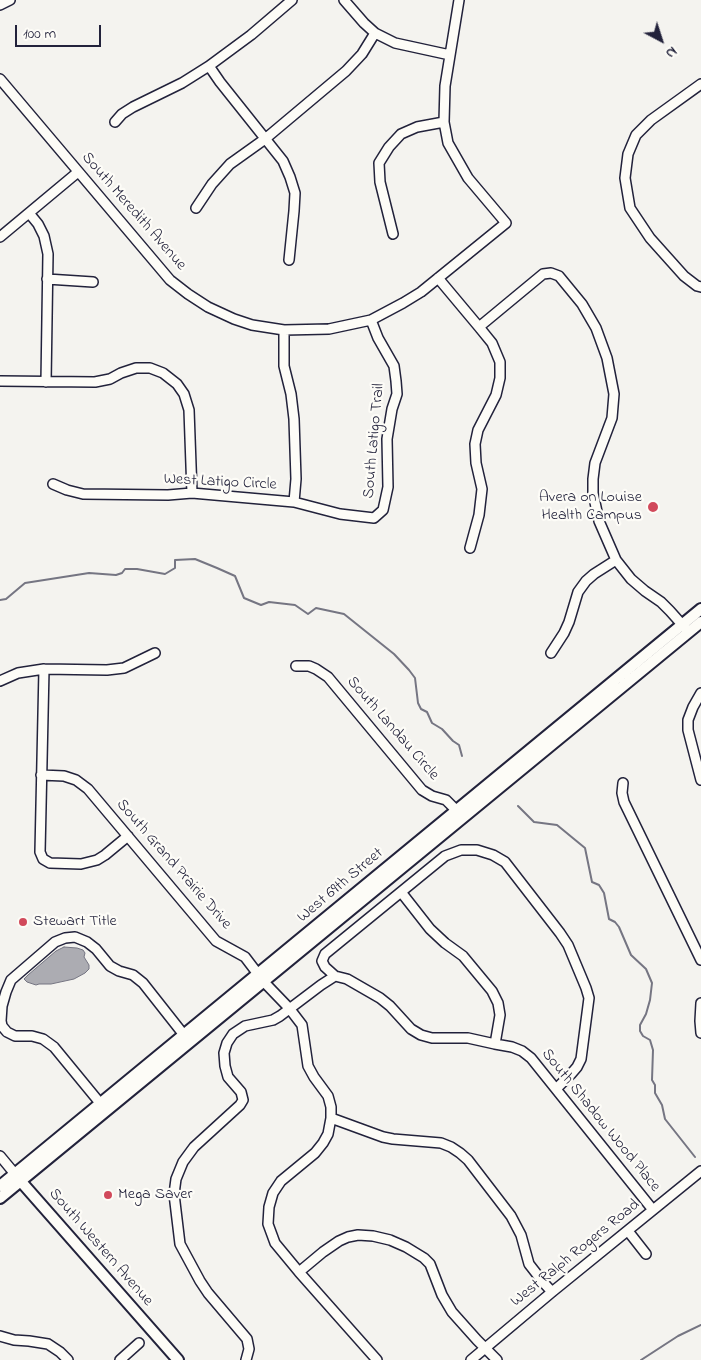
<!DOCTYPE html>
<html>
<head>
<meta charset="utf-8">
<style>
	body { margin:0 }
	#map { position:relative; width:701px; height:1360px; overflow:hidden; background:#f4f3ef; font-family:"Indie Flower",sans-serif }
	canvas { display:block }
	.north { position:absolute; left:636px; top:15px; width:50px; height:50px; -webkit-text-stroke:4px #fdfcf7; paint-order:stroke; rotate:140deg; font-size:14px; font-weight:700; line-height:20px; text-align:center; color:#22223b }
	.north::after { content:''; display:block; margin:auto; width:18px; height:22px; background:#22223b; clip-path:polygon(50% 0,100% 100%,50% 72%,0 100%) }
	.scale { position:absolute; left:15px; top:25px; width:86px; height:22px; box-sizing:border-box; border:2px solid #22223b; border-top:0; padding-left:6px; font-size:15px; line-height:18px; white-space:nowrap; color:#22223b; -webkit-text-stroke:4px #fdfcf7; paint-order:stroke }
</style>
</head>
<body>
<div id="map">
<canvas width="701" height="1360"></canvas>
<div class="north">N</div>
<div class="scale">100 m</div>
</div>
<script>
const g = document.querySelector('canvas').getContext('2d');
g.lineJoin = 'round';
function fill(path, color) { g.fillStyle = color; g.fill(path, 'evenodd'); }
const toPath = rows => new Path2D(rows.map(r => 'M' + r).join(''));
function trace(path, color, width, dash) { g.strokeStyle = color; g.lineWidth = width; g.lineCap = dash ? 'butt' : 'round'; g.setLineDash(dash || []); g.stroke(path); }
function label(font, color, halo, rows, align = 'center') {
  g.font = font + ' "Indie Flower",sans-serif'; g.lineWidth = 4.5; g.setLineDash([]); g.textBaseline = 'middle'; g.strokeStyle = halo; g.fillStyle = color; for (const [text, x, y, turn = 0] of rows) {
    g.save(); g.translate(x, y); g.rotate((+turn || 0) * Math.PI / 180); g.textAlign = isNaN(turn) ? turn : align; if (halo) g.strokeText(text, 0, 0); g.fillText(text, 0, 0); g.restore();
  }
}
const water = toPath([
	[64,947,77,948,83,950,85,953,84,957,89,965,89,969,85,973,74,979,51,984,39,984,36,985,27,982,24,979,28,975,56,951,64,947]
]);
const stream = toPath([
	[0,600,6,599,25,583,89,573,116,575,122,573,125,569,137,569,165,574,175,568,175,560,195,559,217,568,235,576,244,598,261,605,269,602,295,605,308,614,316,608,344,614,394,654,409,670,415,678,418,703,421,709,427,712,432,723,442,729,453,741,459,745,462,756],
	[518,806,534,822,557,825,585,848,592,882,599,885,604,893,609,919,615,922,619,927,631,955,646,969,652,983,650,1000,646,1014,640,1025,640,1031,643,1036,650,1040,653,1050,652,1080,655,1085,655,1093,662,1105,665,1119,695,1157],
	[641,1360,678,1336,701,1325]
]);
const minor = toPath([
	[344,0,364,23,375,33,395,43,450,55],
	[0,5,10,0],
	[209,66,220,82,283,161,290,177,295,193,294,211,289,260],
	[0,79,170,280,188,294,208,307,234,319,252,325,284,330,329,329,371,320,403,303,421,292,506,223,468,178,448,143,444,122,445,86,459,0],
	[701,84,651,120,636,135,628,154,625,178,630,208,650,238,684,276,697,286,701,287],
	[115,122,122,114,133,107,182,83,209,66,251,35,292,0],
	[196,208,212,184,230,164,265,139,346,71,362,54,375,33],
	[29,213,38,224,44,236,48,254,46,382],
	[393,234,380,182,379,163,389,147,401,134,417,127,444,122],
	[0,237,78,172],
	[438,278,479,327,492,343,500,362,500,378,496,395,478,430,475,444,476,463,482,489,479,515,470,548],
	[47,279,93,282],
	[479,327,543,274,551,273,559,276,582,304,596,328,607,358,614,394,612,418,595,463,593,479,593,493,599,521,616,560,631,579,645,591,661,602,670,611,686,629],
	[284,330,284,366,291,394,294,419,296,479,294,502],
	[0,381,95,382,110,379,121,373,136,368,150,368,163,373,177,384,184,394,189,410,192,493],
	[53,484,67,490,83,494,168,495,192,493,294,502,340,514,374,518,383,510,388,487,387,439,392,409,397,394,396,381,394,366,378,338,371,320],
	[551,653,564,633,569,622,578,592,586,581,594,574,616,560],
	[296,666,309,666,316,669,328,677,422,790,432,796,446,800,460,814],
	[44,669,40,852,43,859,50,863,81,864,97,860,105,855,128,836],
	[0,681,18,673,44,669,107,670,124,668,155,653],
	[701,693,693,707,688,720,688,730,701,780],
	[41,775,64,776,76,780,88,789,216,941,245,957,264,982,289,1008,302,1025,308,1066,314,1077,328,1096,331,1107,331,1118,328,1134,323,1143,315,1153,281,1181,273,1193,269,1207,268,1224,275,1243,299,1272,377,1360],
	[623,783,622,793,624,802,701,960],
	[401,892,430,929,445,943,463,956,492,991,498,1003,500,1015,495,1044],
	[335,976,325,967,322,961,325,954,445,856,461,850,477,850,493,855,505,862,560,933,568,945,586,988,589,998,581,1059,577,1067,571,1074,556,1089],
	[335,976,347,979,380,998,390,1006,411,1029,421,1035,432,1038,468,1038,495,1044,512,1047,522,1051,531,1058,653,1210],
	[701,1003,700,1021,701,1033],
	[100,1103,54,1047,43,1039,32,1036,15,1036,7,1032,2,1026,1,1021,2,1006,6,992,11,980,55,942,65,938,75,937,87,942,96,949,110,966,119,971,133,975,143,983,184,1035],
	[331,1118,383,1137,393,1139,441,1143,451,1147,460,1153,468,1160,511,1216,521,1235,529,1264,543,1282,552,1292],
	[0,1156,15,1174],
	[628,1231,646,1254],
	[299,1272,323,1252,339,1241,348,1237,358,1235,373,1236,390,1240,406,1247,424,1258,430,1264,442,1295,452,1312,477,1340,497,1360],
	[0,1336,14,1340,29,1341,48,1344,60,1352,68,1360],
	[120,1360,139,1343],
	[246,1360,249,1349,247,1339,208,1293,200,1281,180,1244,174,1194,176,1179,183,1162,194,1147,240,1105,243,1100,241,1092,228,1077,225,1066,224,1053,227,1043,233,1034,245,1026,273,1020,280,1016,321,985,335,976],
	[471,1360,552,1292,701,1171]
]);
const major = toPath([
	[17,1177,178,1360],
	[0,1186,701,609],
	[0,1198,701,622]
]);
const markers = [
	[653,507,6,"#d1495b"],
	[23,922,5,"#d1495b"],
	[108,1195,5,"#d1495b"]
];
const streetNames = [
	["South Meredith Avenue",133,212,49],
	["South Latigo Trail",375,441,-85],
	["West Latigo Circle",220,483,3],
	["South Landau Circle",392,729,49],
	["South Grand Prairie Drive",173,865,49],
	["West 69th Street",341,886,-40],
	["South Shadow Wood Place",600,1121,51],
	["South Western Avenue",100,1248,49],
	["West Ralph Rogers Road",576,1254,-39]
];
const poiNames = [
	["Avera on Louise",642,498,"right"],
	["Health Campus",642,516,"right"],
	["Stewart Title",33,922],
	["Mega Saver",118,1195]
];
fill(water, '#acacb2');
trace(water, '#757582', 1);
trace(stream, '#757582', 2);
trace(minor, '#22223b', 12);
trace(major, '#22223b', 14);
trace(minor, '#fdfcf7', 9);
trace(major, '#fdfcf7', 10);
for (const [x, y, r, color] of markers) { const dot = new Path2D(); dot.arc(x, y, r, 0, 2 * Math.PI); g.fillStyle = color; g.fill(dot); trace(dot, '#fdfcf7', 2); }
label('16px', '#22223b', '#fdfcf7', streetNames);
label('16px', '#22223b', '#fdfcf7', poiNames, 'left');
</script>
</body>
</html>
